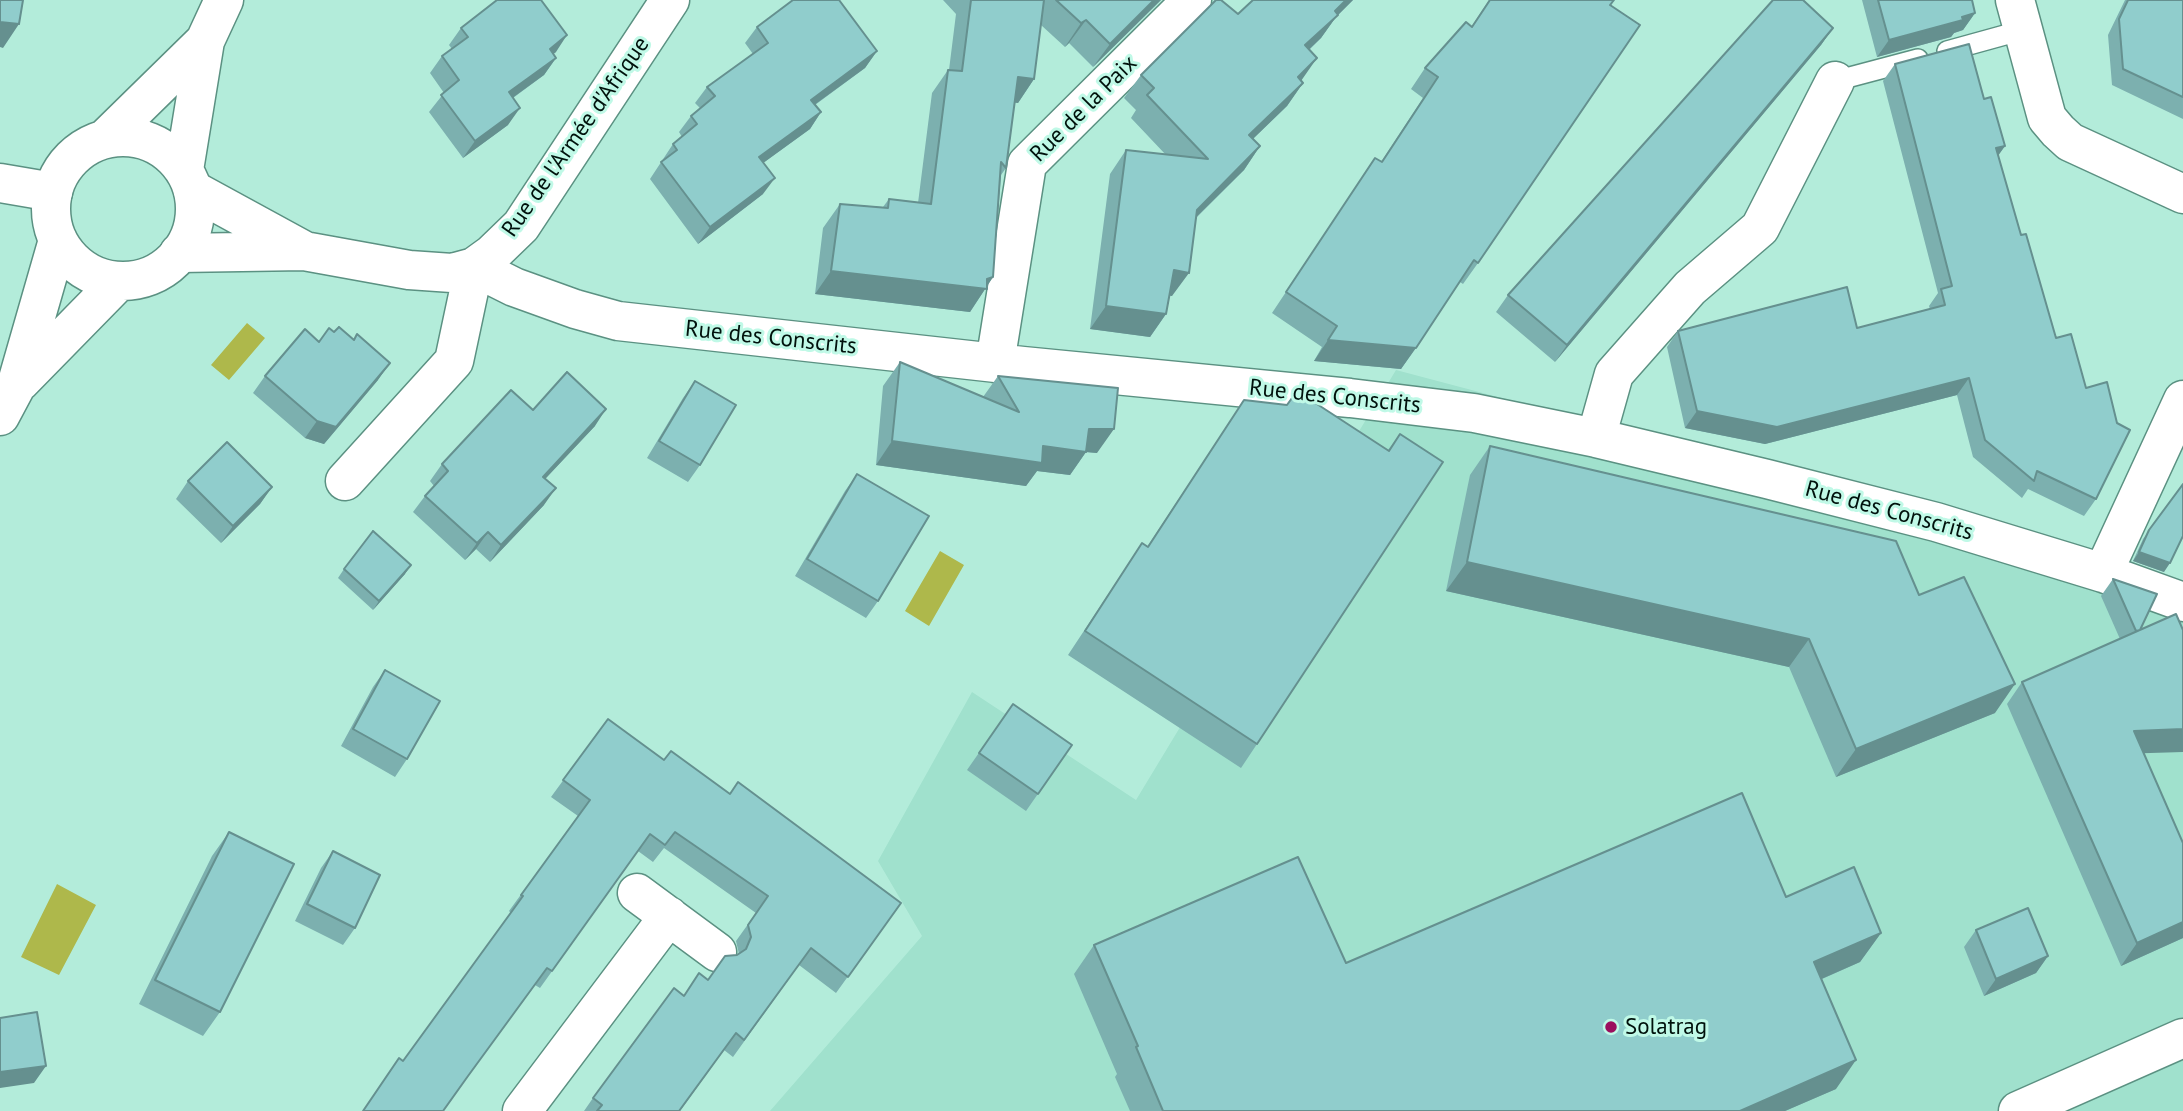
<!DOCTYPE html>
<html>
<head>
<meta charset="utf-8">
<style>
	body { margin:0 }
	canvas { display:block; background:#b3ecda }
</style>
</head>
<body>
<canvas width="2183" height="1111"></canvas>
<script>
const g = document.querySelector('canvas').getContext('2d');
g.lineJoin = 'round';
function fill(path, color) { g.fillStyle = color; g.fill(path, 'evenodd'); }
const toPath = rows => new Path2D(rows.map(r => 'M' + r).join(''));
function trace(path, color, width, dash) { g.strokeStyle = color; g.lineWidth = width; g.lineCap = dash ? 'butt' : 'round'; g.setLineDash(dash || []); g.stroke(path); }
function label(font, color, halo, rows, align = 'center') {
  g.font = font + ' "PT Sans",sans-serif'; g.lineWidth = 6; g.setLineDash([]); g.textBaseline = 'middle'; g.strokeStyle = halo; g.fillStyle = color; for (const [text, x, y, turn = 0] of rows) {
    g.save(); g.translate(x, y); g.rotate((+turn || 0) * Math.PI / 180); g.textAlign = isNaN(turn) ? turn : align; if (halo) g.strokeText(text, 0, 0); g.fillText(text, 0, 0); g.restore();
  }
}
const built = toPath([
	[1396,370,2125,563,2183,589,2183,1111,770,1111,922,936,878,861,972,692,1136,800]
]);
const water = toPath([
	[247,323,265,338,229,380,211,365],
	[940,551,964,565,929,626,905,611],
	[57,884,96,905,59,975,21,957]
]);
const lane = toPath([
	[1947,51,2023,30],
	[1835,81,1918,59]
]);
const street = toPath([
	[2015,0,2047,118,2058,131,2070,142,2183,194],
	[0,183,53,192],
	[193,190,303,250],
	[179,253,304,251,409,270,452,273,474,267,492,254,521,226,670,0],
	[995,363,1027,164,1192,0],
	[1596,438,1614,374,1690,288,1760,228,1835,81],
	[345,481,454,361,474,267,514,287,575,309,618,321,1023,366,1350,398,1474,413,1596,438,1767,479,1936,522,2103,573,2183,602],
	[2103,573,2183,400],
	[637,893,717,952],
	[522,1111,669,916],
	[2018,1111,2183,1038]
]);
const secondary = toPath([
	'51 209a72 72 0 1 1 144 0a72 72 0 1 1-144 0Z',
	[106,138,205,41],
	[184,170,205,41,224,0],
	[20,382,119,281],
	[0,416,16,386,58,240]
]);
const wall = toPath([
	[943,0,1161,0,1093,67,1069,43,1065,47,1041,25,1034,79,1018,103,1014,102,1006,168,1001,175,993,277,970,312,815,294,823,228,840,204,883,207,889,199,918,203,932,93,948,70,949,70,956,14],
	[1253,0,1353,0,1336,17,1321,38,1309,50,1301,80,1303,83,1287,106,1253,139,1260,146,1244,170,1196,218,1172,296,1170,295,1166,314,1150,337,1090,329,1110,174,1126,150,1166,155,1131,118,1136,110,1124,98,1141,75,1238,14],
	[1489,0,1614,0,1478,263,1463,284,1460,282,1401,369,1314,361,1322,347,1272,313,1375,158,1381,162,1423,98,1411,89,1425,68,1472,26],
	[1862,0,1972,0,1975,13,1963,30,1954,33,1951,37,1877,57],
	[2125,0,2183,0,2183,119,2112,85,2108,35],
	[757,27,877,51,865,68,815,105,821,112,810,129,763,163,763,194,698,244,650,179,673,144,682,137,679,132,691,116,700,108,695,103,707,87,753,54,745,43],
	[461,28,556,52,553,54,556,58,544,75,513,98,508,125,463,158,429,112,444,93,430,73,442,56,452,49,449,45],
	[1833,28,1821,45,1555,362,1496,312,1508,295],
	[1895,64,1984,99,2005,146,1998,155,2096,499,2084,516,2028,489,2022,498,1973,457,1957,395,1765,444,1685,428,1667,347,1678,331,1857,328,1930,309,1929,306,1938,293,1883,81],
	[319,342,378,380,324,444,305,438,253,393,265,376],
	[900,362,983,397,998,376,1097,453,1086,452,1070,475,1037,471,1026,486,876,465,883,386],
	[695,381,700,465,688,482,647,458,683,398],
	[1297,391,1388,450,1400,434,1257,744,1241,768,1068,655,1142,543,1147,547,1244,400,1286,405],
	[533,410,595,426,545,479,544,505,490,562,476,549,465,560,413,512,425,496,434,486,430,481,442,464],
	[1490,446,1919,595,1995,713,1836,777,1789,667,1446,591,1470,475],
	[857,474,878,601,866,618,795,576,845,491],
	[188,481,272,487,260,504,221,543,176,499],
	[2183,484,2164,572,2133,561,2143,539],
	[344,569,405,574,373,610,338,578],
	[2113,579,2140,630,2143,753,2183,843,2183,938,2121,966,2007,704,2022,682,2120,639,2101,596],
	[385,670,407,759,395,777,341,746,373,687],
	[1013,704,1072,745,1026,811,967,770],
	[608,719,664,760,730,794,901,903,836,993,799,965,733,1057,724,1050,680,1111,584,1111,593,1098,684,996,708,980,739,954,736,941,756,913,664,848,653,862,638,851,540,988,535,985,457,1091,403,1061,511,913,509,911,578,816,551,797],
	[229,832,220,1012,203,1036,139,1004,212,856],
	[333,851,355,928,343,945,295,921,321,868],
	[1976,930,2048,956,2036,973,1984,996,1964,947],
	[1881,933,1860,962,1822,979,1836,1089,1785,1111,1130,1111,1115,1077,1117,1074,1074,974,1094,945,1346,963]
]);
const shadedWall = toPath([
	[1154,0,1161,0,1093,67,1110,44],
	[1346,0,1353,0,1336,17,1321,38,1288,69,1305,45],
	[1975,13,1963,30,1954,33,1951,37,1877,57,1889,40],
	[1086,20,1069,43,1065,47,1081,23],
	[0,22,19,24,3,48,0,47],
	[1833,28,1821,45,1555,362,1567,345],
	[567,35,556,52,538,66,550,49],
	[877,51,865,68,799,116,811,100],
	[556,58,544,75,497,109,509,92],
	[1317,58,1301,81,1298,77],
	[1018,77,1034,79,1018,103,1001,101],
	[1303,83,1287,106,1233,158,1249,135],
	[520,108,508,125,463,158,475,141],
	[821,112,810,129,748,174,759,157],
	[1260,146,1244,170,1180,233,1197,210],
	[2005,146,1993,163,1996,148],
	[775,178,763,194,698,244,710,227],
	[1174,270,1189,273,1172,296,1157,294],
	[831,271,987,279,993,277,970,312,815,294],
	[1106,306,1166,314,1150,337,1090,329],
	[1328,340,1416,348,1401,369,1314,361],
	[390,363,378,380,324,444,305,438,317,421],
	[1969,378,1957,395,1765,444,1685,428,1697,411],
	[606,409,595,426,531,494,543,477],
	[1089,429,1114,429,1097,453,1086,452,1070,475,1037,471,1026,486,876,465,892,441,1043,446],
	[272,487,260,504,221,543,233,526],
	[556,488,544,505,490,562,501,545],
	[488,532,476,549,465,560,477,543],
	[2139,552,2170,563,2164,572,2133,561],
	[1467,562,1809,639,1789,667,1446,591],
	[411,565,405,574,373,610,379,601],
	[2015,684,1995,713,1836,777,1856,749],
	[2183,729,2183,752,2118,754,2134,731],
	[2183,922,2183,938,2121,966,2137,943],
	[1881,933,1860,962,1794,991,1814,962],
	[2048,956,2036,973,1984,996,1996,979],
	[1856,1060,1836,1089,1785,1111,1740,1111],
	[46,1066,34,1083,0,1088,0,1072]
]);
const building = toPath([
	[0,0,23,0,19,24,0,22,0,0],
	[497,0,541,0,567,35,550,49,556,58,509,92,520,108,475,141,441,95,459,80,442,56,468,37,461,28,497,0],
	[793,0,839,0,877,51,811,100,821,112,759,157,775,178,710,227,661,162,677,150,673,144,697,124,691,116,715,96,707,87,768,43,757,27,793,0],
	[971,0,1044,0,1034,79,1018,77,1006,168,1001,162,993,277,987,279,987,289,831,271,840,204,888,208,889,199,931,204,948,70,962,71,971,0],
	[1056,0,1154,0,1110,44,1086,20,1081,23,1056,0],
	[1216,0,1221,0,1238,14,1253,0,1346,0,1335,11,1338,15,1305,45,1317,58,1298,77,1303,83,1249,135,1260,146,1197,210,1189,273,1174,270,1166,314,1106,306,1126,150,1208,159,1147,95,1154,88,1141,75,1216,0],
	[1490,0,1614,0,1610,5,1640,25,1478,263,1474,260,1416,348,1328,340,1337,326,1286,292,1375,158,1382,162,1438,77,1425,68,1466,22,1472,27,1490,0],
	[1773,0,1803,0,1833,28,1567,345,1508,295,1773,0],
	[1878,0,1972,0,1975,13,1962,17,1963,20,1889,40,1878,0],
	[2128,0,2183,0,2183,97,2123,69,2119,19,2128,0],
	[1969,44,1984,99,1991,97,2005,146,1996,148,2021,235,2026,234,2056,338,2071,334,2086,388,2107,382,2117,423,2130,430,2096,499,2037,471,2034,481,1985,440,1969,378,1777,427,1697,411,1678,331,1847,287,1857,328,1945,305,1941,289,1952,286,1895,64,1969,44],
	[339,327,354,340,357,334,390,363,336,427,317,421,265,376,305,329,319,342,329,328,334,332,339,327],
	[900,362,1019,412,998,376,1118,388,1114,429,1089,429,1086,452,1043,446,1042,463,892,441,900,362],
	[567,372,606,409,543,477,556,488,501,545,488,532,477,543,425,496,448,471,442,464,511,390,533,410,567,372],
	[695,381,736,405,700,465,659,441,695,381],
	[1297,391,1389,451,1400,434,1443,462,1257,744,1085,631,1142,543,1148,547,1244,400,1287,405,1297,391],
	[227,442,272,487,233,526,188,481,227,442],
	[1490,446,1896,541,1919,595,1964,577,2015,684,1856,749,1809,639,1467,562,1490,446],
	[857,474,929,516,878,601,807,559,857,474],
	[2183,484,2183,536,2170,563,2139,552,2149,530,2183,484],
	[373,531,411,565,379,601,344,569,373,531],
	[2113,579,2157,594,2140,630,2136,631,2113,579],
	[2176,614,2183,630,2183,729,2134,731,2183,843,2183,922,2137,943,2022,682,2176,614],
	[385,670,440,701,407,759,353,729,385,670],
	[1013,704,1072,745,1038,794,979,753,1013,704],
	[608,719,664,760,671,751,730,794,738,782,901,903,848,977,811,948,744,1040,736,1033,679,1111,597,1111,602,1105,593,1098,674,988,684,996,699,973,708,980,725,956,737,955,746,949,751,937,748,925,768,896,675,832,665,845,650,834,552,971,547,968,468,1076,443,1111,363,1111,399,1058,403,1061,523,896,521,895,590,800,563,780,608,719],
	[1742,793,1786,897,1854,867,1881,933,1814,962,1856,1060,1740,1111,1163,1111,1136,1047,1138,1046,1094,945,1298,857,1346,963,1742,793],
	[229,832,294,864,220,1012,155,980,229,832],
	[333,851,380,875,355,928,307,904,333,851],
	[2028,908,2048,956,1996,979,1976,930,2028,908],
	[37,1012,46,1066,0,1072,0,1018,37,1012]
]);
const markers = [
	[1611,1027,7,"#9b0e5e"]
];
const streetNames = [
	["Rue de la Paix",1084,109,-45],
	["Rue de l'Armée d'Afrique",576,137,-55],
	["Rue des Conscrits",771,338,6],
	["Rue des Conscrits",1335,397,6],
	["Rue des Conscrits",1889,511,15]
];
const poiNames = [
	["Solatrag",1625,1027]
];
fill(built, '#a0e1cd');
fill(water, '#aeb84b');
trace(lane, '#5b9182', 22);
trace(street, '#5b9182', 41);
trace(secondary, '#5b9182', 41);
trace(lane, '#fff', 19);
trace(street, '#fff', 38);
trace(secondary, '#fff', 38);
fill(wall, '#7cb0af');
fill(shadedWall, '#65908f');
fill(building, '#90cdcc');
trace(building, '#65908f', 2);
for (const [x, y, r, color] of markers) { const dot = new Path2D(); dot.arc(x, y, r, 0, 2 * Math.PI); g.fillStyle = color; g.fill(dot); trace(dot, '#c0f9e7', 2.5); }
label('23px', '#00110c', '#c0f9e7', streetNames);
label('23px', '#00110c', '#c0f9e7', poiNames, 'left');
</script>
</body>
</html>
